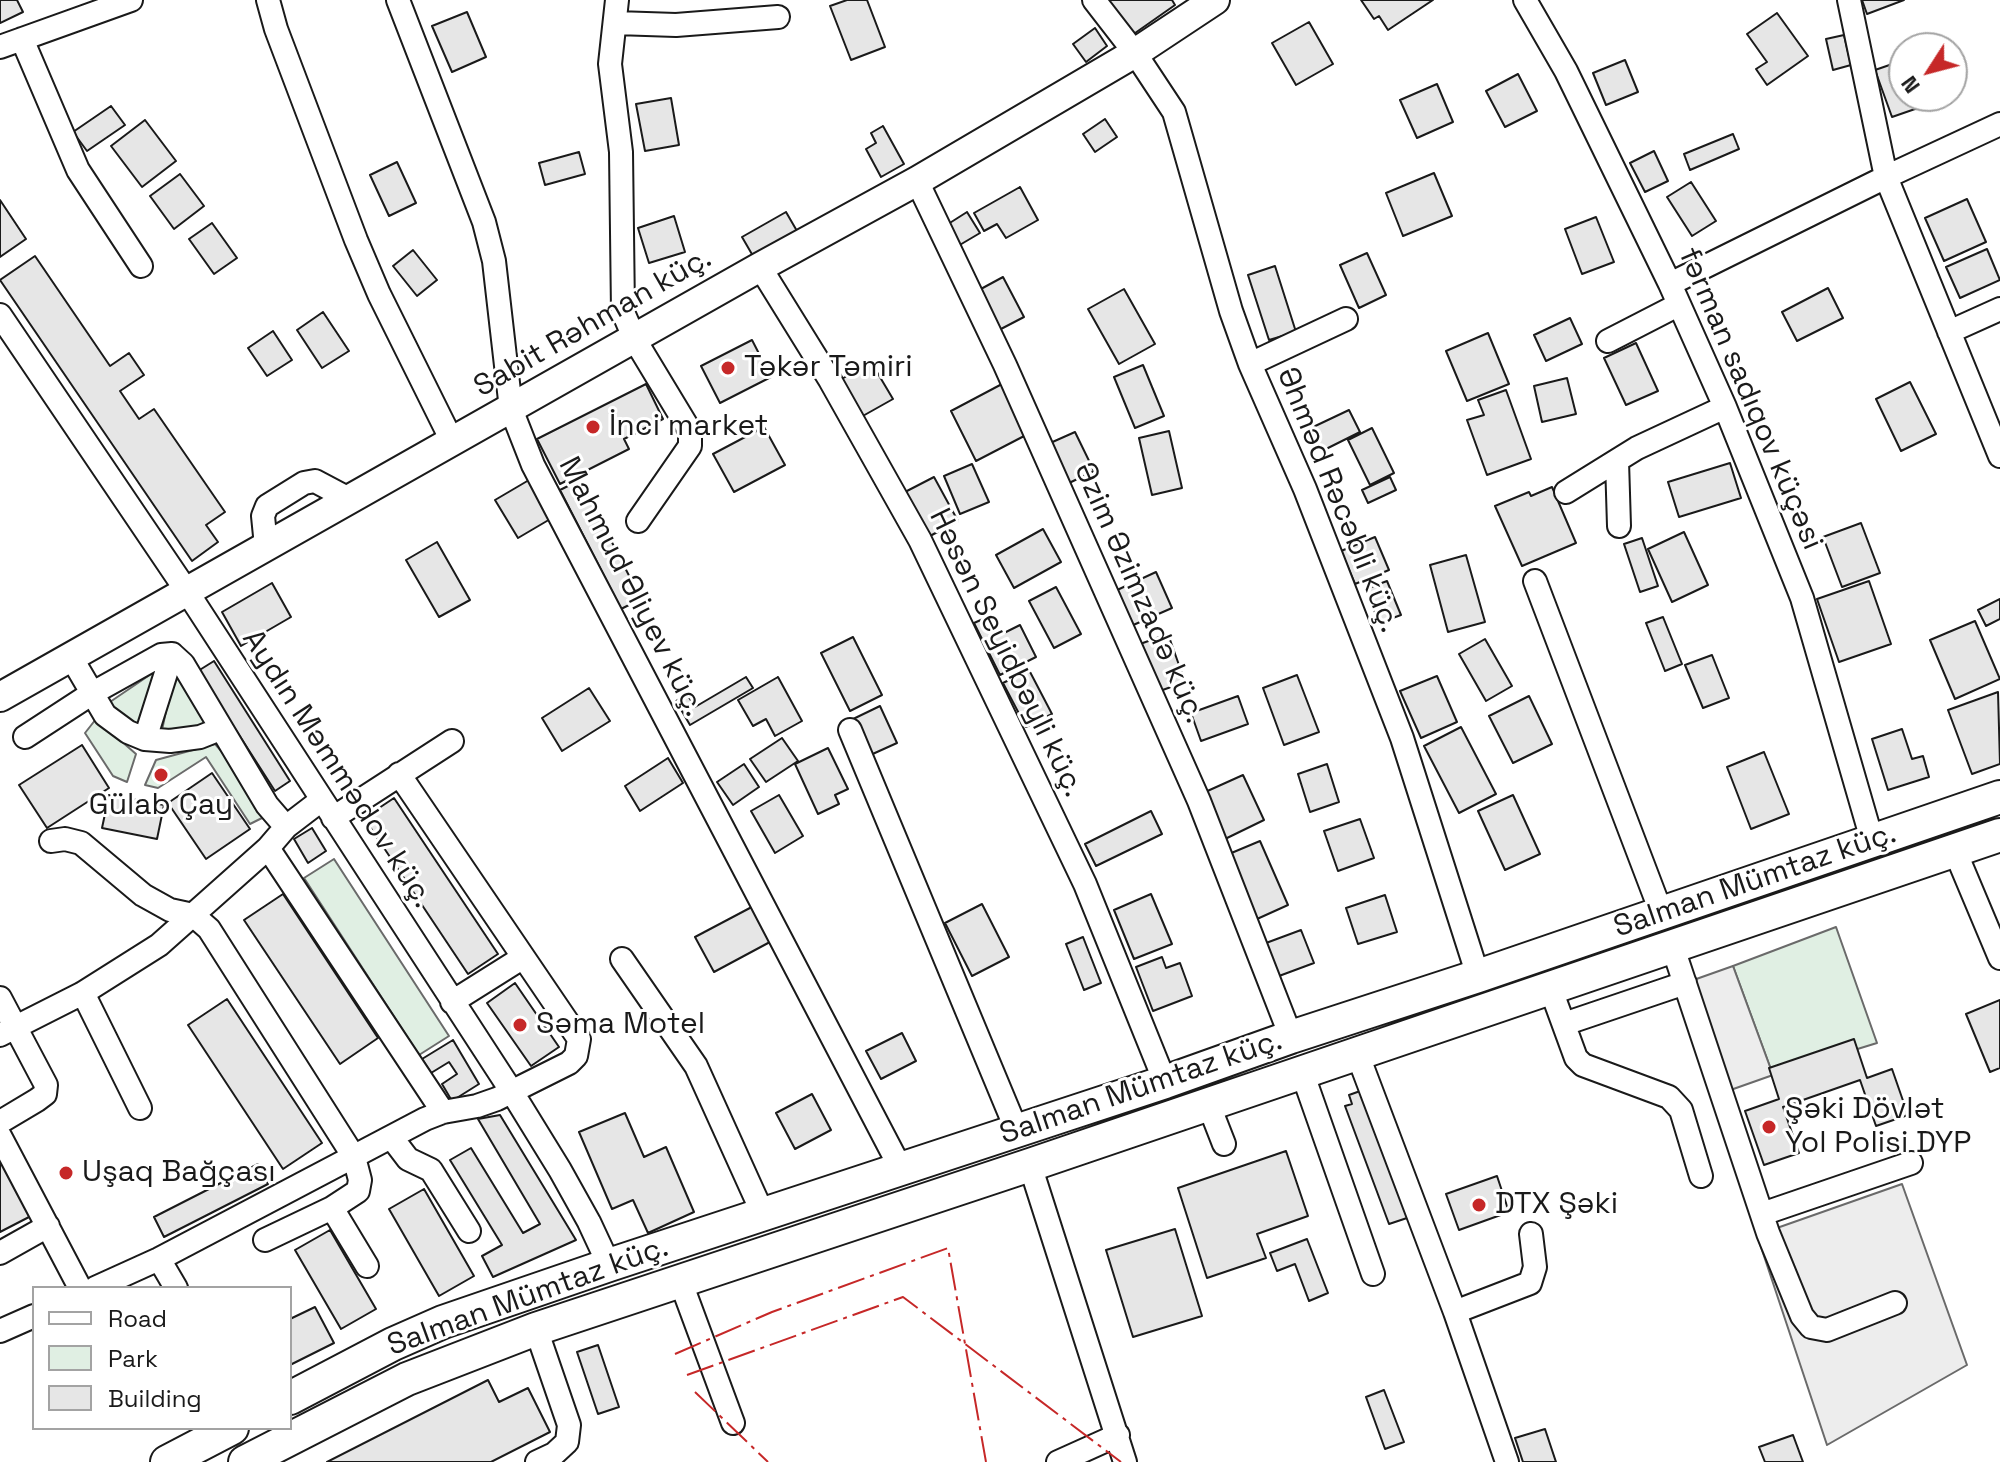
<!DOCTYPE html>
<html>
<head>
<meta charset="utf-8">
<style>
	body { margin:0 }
	#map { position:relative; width:2000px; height:1462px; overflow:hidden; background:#fff; font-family:"Space Grotesk",sans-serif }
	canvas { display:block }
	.legend { position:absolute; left:32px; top:1286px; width:260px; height:144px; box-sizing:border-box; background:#fff; border:2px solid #a3a3a3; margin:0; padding:10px 14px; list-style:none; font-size:24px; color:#1a1a1a }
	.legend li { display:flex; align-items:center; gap:16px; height:40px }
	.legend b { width:40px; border:2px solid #a3a3a3 }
	.north { position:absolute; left:1888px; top:32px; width:80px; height:80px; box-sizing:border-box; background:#fff; border:2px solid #a3a3a3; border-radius:50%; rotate:234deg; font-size:22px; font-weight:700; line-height:32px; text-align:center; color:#1a1a1a }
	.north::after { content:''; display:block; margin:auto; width:28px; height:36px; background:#c62828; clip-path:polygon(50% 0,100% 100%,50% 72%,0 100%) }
</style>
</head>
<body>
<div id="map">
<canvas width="2000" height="1462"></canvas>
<ul class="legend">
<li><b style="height:10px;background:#fff"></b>Road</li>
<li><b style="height:22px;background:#e0efe3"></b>Park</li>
<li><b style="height:22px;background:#e6e6e6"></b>Building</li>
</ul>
<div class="north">N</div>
</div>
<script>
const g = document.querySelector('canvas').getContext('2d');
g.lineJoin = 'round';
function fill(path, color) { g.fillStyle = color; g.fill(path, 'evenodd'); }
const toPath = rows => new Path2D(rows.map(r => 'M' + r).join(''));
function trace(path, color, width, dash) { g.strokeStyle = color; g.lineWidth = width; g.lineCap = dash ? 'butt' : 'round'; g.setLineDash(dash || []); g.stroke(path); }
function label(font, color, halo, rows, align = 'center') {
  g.font = font + ' "Space Grotesk",sans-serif'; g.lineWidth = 6; g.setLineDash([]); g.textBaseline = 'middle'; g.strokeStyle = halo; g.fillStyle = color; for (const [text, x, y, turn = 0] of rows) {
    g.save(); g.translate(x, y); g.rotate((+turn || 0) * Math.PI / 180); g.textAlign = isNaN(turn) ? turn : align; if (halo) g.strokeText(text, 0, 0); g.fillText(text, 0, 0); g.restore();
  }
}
const green = toPath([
	[175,668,209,728,161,735,175,668],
	[157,670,140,729,107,704,157,670],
	[96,719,136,754,127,782,113,776,85,733,96,719],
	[215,744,223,753,266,816,250,824,206,757,158,788,145,785,156,760,215,744],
	[334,859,449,1036,419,1055,304,878,334,859],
	[1836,927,1877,1043,1773,1075,1733,966,1836,927]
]);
const parking = toPath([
	[1733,966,1773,1075,1722,1093,1685,983,1733,966],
	[1902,1184,1967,1365,1827,1445,1757,1235,1902,1184]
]);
const building = toPath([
	[0,0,17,0,23,12,0,23,0,0],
	[847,0,867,0,885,47,851,60,830,6,847,0],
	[1102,0,1172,0,1175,5,1128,38,1102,0],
	[1361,0,1433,0,1388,30,1379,16,1374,19,1361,0],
	[1862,0,1904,0,1867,14,1862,0],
	[467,12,486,57,452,72,432,26,467,12],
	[1777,13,1808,56,1767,85,1756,69,1767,62,1747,34,1777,13],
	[1309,22,1333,64,1296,85,1272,43,1309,22],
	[1095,28,1107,46,1086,62,1073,44,1095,28],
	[1844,35,1851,65,1833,70,1826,39,1844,35],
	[1625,60,1638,92,1606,105,1593,73,1625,60],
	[1904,60,1904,96,1940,96,1941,100,1892,117,1875,70,1904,60],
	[1518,74,1537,111,1505,127,1486,91,1518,74],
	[1437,84,1453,122,1417,138,1400,100,1437,84],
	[671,98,679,145,645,151,636,104,671,98],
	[111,106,125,125,87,151,73,132,111,106],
	[1105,119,1117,137,1095,152,1083,134,1105,119],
	[145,120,176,161,142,187,111,146,145,120],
	[883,126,904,164,881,177,866,149,876,143,871,133,883,126],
	[1733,134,1739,149,1690,170,1684,154,1733,134],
	[1654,151,1668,181,1645,192,1630,163,1654,151],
	[579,152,585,174,545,185,539,163,579,152],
	[397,162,416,203,389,216,370,175,397,162],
	[1434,173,1452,216,1403,236,1386,193,1434,173],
	[180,174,204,206,174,229,150,196,180,174],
	[1691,182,1716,221,1692,236,1667,197,1691,182],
	[1020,187,1038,220,1006,238,997,224,984,231,974,213,1020,187],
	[1967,199,1986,242,1944,261,1925,218,1967,199],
	[0,200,26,239,0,257,0,200],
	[786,212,797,231,753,256,742,237,786,212],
	[967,212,980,233,958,246,945,226,967,212],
	[674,216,685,252,649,263,638,228,674,216],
	[1596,217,1614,262,1582,274,1565,229,1596,217],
	[212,223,237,258,214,274,189,239,212,223],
	[1987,249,2000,280,1960,298,1946,267,1987,249],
	[413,250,437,280,417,296,393,266,413,250],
	[1367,253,1386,295,1359,308,1340,265,1367,253],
	[35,256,110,366,129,353,144,375,120,391,139,419,154,409,225,512,206,525,218,542,192,561,0,280,35,256],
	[1275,266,1296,332,1269,340,1248,275,1275,266],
	[1003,277,1024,317,999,330,979,290,1003,277],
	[1828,288,1843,318,1797,341,1782,312,1828,288],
	[1124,289,1155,344,1119,364,1088,309,1124,289],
	[323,312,349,351,322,368,297,330,323,312],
	[1570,318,1582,344,1546,361,1534,335,1570,318],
	[273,331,292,360,267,376,248,348,273,331],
	[1488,333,1509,384,1467,401,1446,351,1488,333],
	[752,340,771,377,720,403,701,366,752,340],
	[1636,343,1658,391,1626,405,1604,358,1636,343],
	[871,362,893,399,861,417,840,380,871,362],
	[1143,365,1164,416,1135,428,1114,377,1143,365],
	[1567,378,1576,414,1542,422,1534,386,1567,378],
	[1910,382,1936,434,1901,451,1876,399,1910,382],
	[646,384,663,419,624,439,629,449,560,484,537,439,646,384],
	[1002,384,1028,434,976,461,951,411,1002,384],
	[1506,390,1531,459,1487,475,1467,420,1484,415,1478,400,1506,390],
	[1349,410,1360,432,1322,451,1311,428,1349,410],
	[764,427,785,465,734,492,713,454,764,427],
	[1372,428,1394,473,1370,485,1348,440,1372,428],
	[1169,431,1182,488,1152,495,1139,438,1169,431],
	[1075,432,1094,471,1067,484,1048,444,1075,432],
	[1730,463,1741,498,1679,517,1668,482,1730,463],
	[972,464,989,502,960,514,944,476,972,464],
	[934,477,958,521,930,536,905,492,934,477],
	[1390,477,1396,490,1368,503,1362,490,1390,477],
	[529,480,552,518,518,538,495,500,529,480],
	[580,480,641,599,621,609,560,490,580,480],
	[1552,487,1576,543,1522,566,1495,506,1529,492,1531,496,1552,487],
	[1861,523,1880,573,1842,587,1823,537,1861,523],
	[1043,529,1061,562,1014,588,996,555,1043,529],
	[1684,532,1708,585,1672,602,1648,549,1684,532],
	[1375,537,1389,570,1355,584,1341,551,1375,537],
	[1642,538,1658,586,1640,592,1624,544,1642,538],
	[437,542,470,600,439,617,406,560,437,542],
	[1466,555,1485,622,1448,632,1430,565,1466,555],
	[1156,572,1172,608,1131,626,1115,591,1156,572],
	[1387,581,1401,615,1379,623,1366,589,1387,581],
	[1869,581,1891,644,1839,662,1817,599,1869,581],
	[272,583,291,617,241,646,222,612,272,583],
	[1056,587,1081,634,1054,648,1029,601,1056,587],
	[2000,599,2000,619,1986,626,1978,610,2000,599],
	[992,615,1002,634,1020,625,1036,657,1000,675,974,623,992,615],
	[1663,617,1682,664,1665,671,1646,623,1663,617],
	[1975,621,2000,679,1955,699,1930,640,1975,621],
	[1168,634,1185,682,1157,692,1140,644,1168,634],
	[853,637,882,695,850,711,821,653,853,637],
	[1485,639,1512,686,1486,701,1459,654,1485,639],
	[1712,655,1729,698,1703,708,1685,665,1712,655],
	[214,661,290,781,275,791,198,671,214,661],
	[1029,670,1052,714,1026,727,1003,683,1029,670],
	[1297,675,1319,732,1284,745,1263,688,1297,675],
	[1437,676,1457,722,1421,738,1400,691,1437,676],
	[746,677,753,688,690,725,676,701,687,694,695,707,746,677],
	[778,677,802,721,775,736,766,719,753,726,738,700,778,677],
	[589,688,610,721,562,751,542,718,589,688],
	[1998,692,2000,764,1972,774,1948,710,1998,692],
	[1238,696,1248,724,1201,741,1191,713,1238,696],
	[1529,696,1552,744,1513,763,1489,716,1529,696],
	[880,706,897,743,866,757,849,721,880,706],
	[1461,727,1496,794,1459,813,1424,746,1461,727],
	[1902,729,1912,759,1923,756,1929,777,1888,790,1872,739,1902,729],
	[782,738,798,761,766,782,750,759,782,738],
	[82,745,109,788,47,828,19,785,82,745],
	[828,748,848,789,835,795,839,804,818,814,795,764,828,748],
	[1764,752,1789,814,1751,829,1727,767,1764,752],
	[668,758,683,783,640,811,625,786,668,758],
	[744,764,759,787,733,805,717,782,744,764],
	[1327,764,1339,802,1310,812,1298,774,1327,764],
	[212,773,250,829,206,859,168,803,212,773],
	[1243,775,1264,820,1225,839,1203,793,1243,775],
	[109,795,164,805,157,839,102,828,109,795],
	[779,795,803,836,775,853,751,811,779,795],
	[1513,795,1540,854,1505,870,1478,811,1513,795],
	[394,798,498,954,468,974,364,818,394,798],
	[1151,811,1162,834,1096,866,1085,844,1151,811],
	[1360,819,1374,858,1338,871,1324,831,1360,819],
	[312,828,326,851,308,863,294,839,312,828],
	[1260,841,1288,905,1257,919,1229,854,1260,841],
	[283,894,378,1038,340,1064,244,920,283,894],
	[1151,894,1172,944,1134,959,1114,910,1151,894],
	[1385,895,1397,932,1358,944,1346,908,1385,895],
	[765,900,783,935,714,972,695,937,765,900],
	[982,904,1009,957,972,976,945,923,982,904],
	[1301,930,1314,963,1279,976,1266,943,1301,930],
	[1083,937,1101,983,1084,990,1066,944,1083,937],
	[1162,957,1166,968,1180,963,1192,996,1153,1011,1136,967,1162,957],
	[515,983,559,1047,531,1066,487,1003,515,983],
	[227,999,322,1143,283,1169,188,1025,227,999],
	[2000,1000,2000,1068,1990,1072,1966,1014,2000,1000],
	[902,1033,916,1061,881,1079,866,1051,902,1033],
	[1854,1039,1867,1078,1892,1069,1908,1115,1876,1126,1860,1080,1783,1107,1799,1153,1764,1165,1745,1111,1779,1099,1769,1068,1854,1039],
	[453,1040,479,1084,452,1101,442,1084,457,1074,449,1062,431,1073,422,1059,453,1040],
	[1363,1090,1410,1217,1389,1224,1345,1106,1352,1104,1349,1095,1363,1090],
	[812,1094,831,1130,795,1149,776,1113,812,1094],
	[625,1113,644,1157,666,1147,694,1212,648,1233,633,1200,612,1209,579,1132,625,1113],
	[500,1115,576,1240,493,1277,482,1256,502,1245,450,1160,471,1148,523,1233,540,1224,478,1119,500,1115],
	[1286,1151,1308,1216,1257,1234,1266,1258,1207,1278,1178,1188,1286,1151],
	[0,1158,31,1216,0,1232,0,1158],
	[258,1164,268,1184,164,1237,154,1217,258,1164],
	[1497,1176,1509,1212,1459,1230,1446,1194,1497,1176],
	[424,1189,474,1276,439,1296,389,1209,424,1189],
	[1175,1229,1202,1316,1133,1337,1106,1250,1175,1229],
	[330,1230,376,1309,341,1329,295,1250,330,1230],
	[1307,1239,1328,1293,1309,1301,1295,1264,1277,1271,1270,1253,1307,1239],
	[315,1307,334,1343,290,1365,290,1319,315,1307],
	[598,1345,619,1407,598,1414,577,1352,598,1345],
	[488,1380,499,1402,528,1388,550,1432,491,1462,327,1462,488,1380],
	[1384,1390,1404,1442,1385,1449,1366,1397,1384,1390],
	[1545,1429,1556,1462,1523,1462,1515,1438,1545,1429],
	[1793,1435,1803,1462,1765,1462,1759,1447,1793,1435]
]);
const minor = toPath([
	[268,0,276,29,356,240,379,294,452,441],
	[398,0,484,222,494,261,511,409,533,465,901,1169],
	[617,0,610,64,621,152,623,312,635,340,690,431,690,446,638,521],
	[1094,0,1135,53,1174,112,1231,311,1250,364,1305,489,1402,738,1478,976],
	[1525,0,1566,71,1670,284,1725,407,1802,598,1872,840],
	[1849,0,1886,177,2000,456],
	[616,23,676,25,778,17],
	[22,39,78,170,141,266],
	[0,47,131,0],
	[917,181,1005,365,1199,801,1291,1037],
	[760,267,830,380,920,540,1085,884,1165,1082],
	[1670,284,1886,177,2000,124],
	[0,315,186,590,512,1092,560,1170,589,1222,609,1265],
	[1949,332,2000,309],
	[1608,341,1678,305],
	[1250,364,1346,319],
	[1617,461,1619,526],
	[1566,492,1637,448,1725,407],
	[266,546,263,516,267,506,304,483,315,481,349,499],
	[1535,581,1661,912],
	[71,657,105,715,128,732,145,739,170,741,200,737,220,729],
	[850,730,1017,1131],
	[25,737,91,694,161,655,172,654,183,664,267,805,286,827],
	[145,739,172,654],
	[333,818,452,741],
	[51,841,65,839,81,843,143,895,170,910,193,915,209,929,354,1157,360,1180,358,1191,332,1208,265,1240],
	[268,848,443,1112],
	[1955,851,2000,958],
	[1672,945,1768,1233,1802,1316,1811,1327,1827,1330,1895,1303],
	[622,959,696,1066,763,1214],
	[1550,987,1576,1058,1583,1065,1669,1097,1681,1110,1701,1176],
	[83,993,140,1108],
	[0,998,46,1085,45,1094,37,1100,0,1122],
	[452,1002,522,958],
	[1564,1024,1685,983],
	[0,1035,83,993,159,945,268,848,286,827,320,801],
	[1357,1053,1455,1312,1507,1462],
	[1302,1072,1373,1274],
	[1208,1103,1224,1144],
	[0,1136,80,1288],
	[392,1138,408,1159,431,1170,469,1231],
	[1030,1165,1125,1462],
	[332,1208,367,1266],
	[1762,1214,1911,1163],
	[0,1253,48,1226],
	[159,1259,176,1288],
	[680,1280,733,1423],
	[95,1288,159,1259,425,1119,443,1112,477,1106,497,1099,569,1063,576,1056,579,1039,399,774],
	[1455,1312,1530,1283,1535,1267,1531,1234],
	[536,1329,569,1425,567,1442,554,1454,537,1462],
	[0,1331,34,1316],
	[1058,1462,1118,1435]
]);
const major = toPath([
	[0,697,760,267,917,181,1135,53,1215,0]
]);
const highway = toPath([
	[290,1398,393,1344,443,1322,609,1265,1165,1082,1291,1037,1478,976,2000,797],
	[167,1462,232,1428],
	[245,1462,407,1379,536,1329,1030,1165,2000,835]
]);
const power = toPath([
	[675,1354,772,1312,948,1248,986,1462],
	[687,1375,903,1297,1121,1462],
	[695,1392,768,1462]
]);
const markers = [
	[728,368,8,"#c62828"],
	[593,427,8,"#c62828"],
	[161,775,8,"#c62828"],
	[520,1025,8,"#c62828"],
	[1769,1127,8,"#c62828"],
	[66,1173,8,"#c62828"],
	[1479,1205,8,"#c62828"]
];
const streetNames = [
	["Sabit Rəhman küç.",593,323,-30],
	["fərman sadıqov küçəsi",1750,399,67],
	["Əhməd Rəcəbli küç.",1338,500,68],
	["Mahmud Əliyev küç.",631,587,63],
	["Əzim Əzimzadə küç.",1139,593,66],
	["Həsən Seyidbəyli küç.",1006,653,64],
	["Aydın Məmmədov küç.",337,769,57],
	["Salman Mümtaz küç.",1755,881,-19],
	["Salman Mümtaz küç.",1141,1088,-19],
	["Salman Mümtaz küç.",528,1297,-20]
];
const poiNames = [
	["Təkər Təmiri",744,368],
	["İnci market",609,427],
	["Gülab Çay",161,806,"center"],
	["Səma Motel",536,1025],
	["Şəki Dövlət",1785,1110],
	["Yol Polisi DYP",1785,1144],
	["Uşaq Bağçası",82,1173],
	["DTX Şəki",1495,1205]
];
fill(green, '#e0efe3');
trace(green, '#6a6a6a', 2);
fill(parking, '#ededed');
trace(parking, '#6a6a6a', 2);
fill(building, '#e6e6e6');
trace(building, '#1a1a1a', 2);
trace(minor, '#1a1a1a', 26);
trace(major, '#1a1a1a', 32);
trace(highway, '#1a1a1a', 36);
trace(minor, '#fff', 22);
trace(major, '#fff', 28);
trace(highway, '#fff', 32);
trace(power, '#c62828', 2, [28, 6, 4, 6]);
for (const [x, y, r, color] of markers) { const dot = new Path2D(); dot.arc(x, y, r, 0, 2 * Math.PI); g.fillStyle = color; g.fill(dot); trace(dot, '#fff', 3); }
label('30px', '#1a1a1a', '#fff', streetNames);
label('30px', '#1a1a1a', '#fff', poiNames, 'left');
</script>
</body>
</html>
